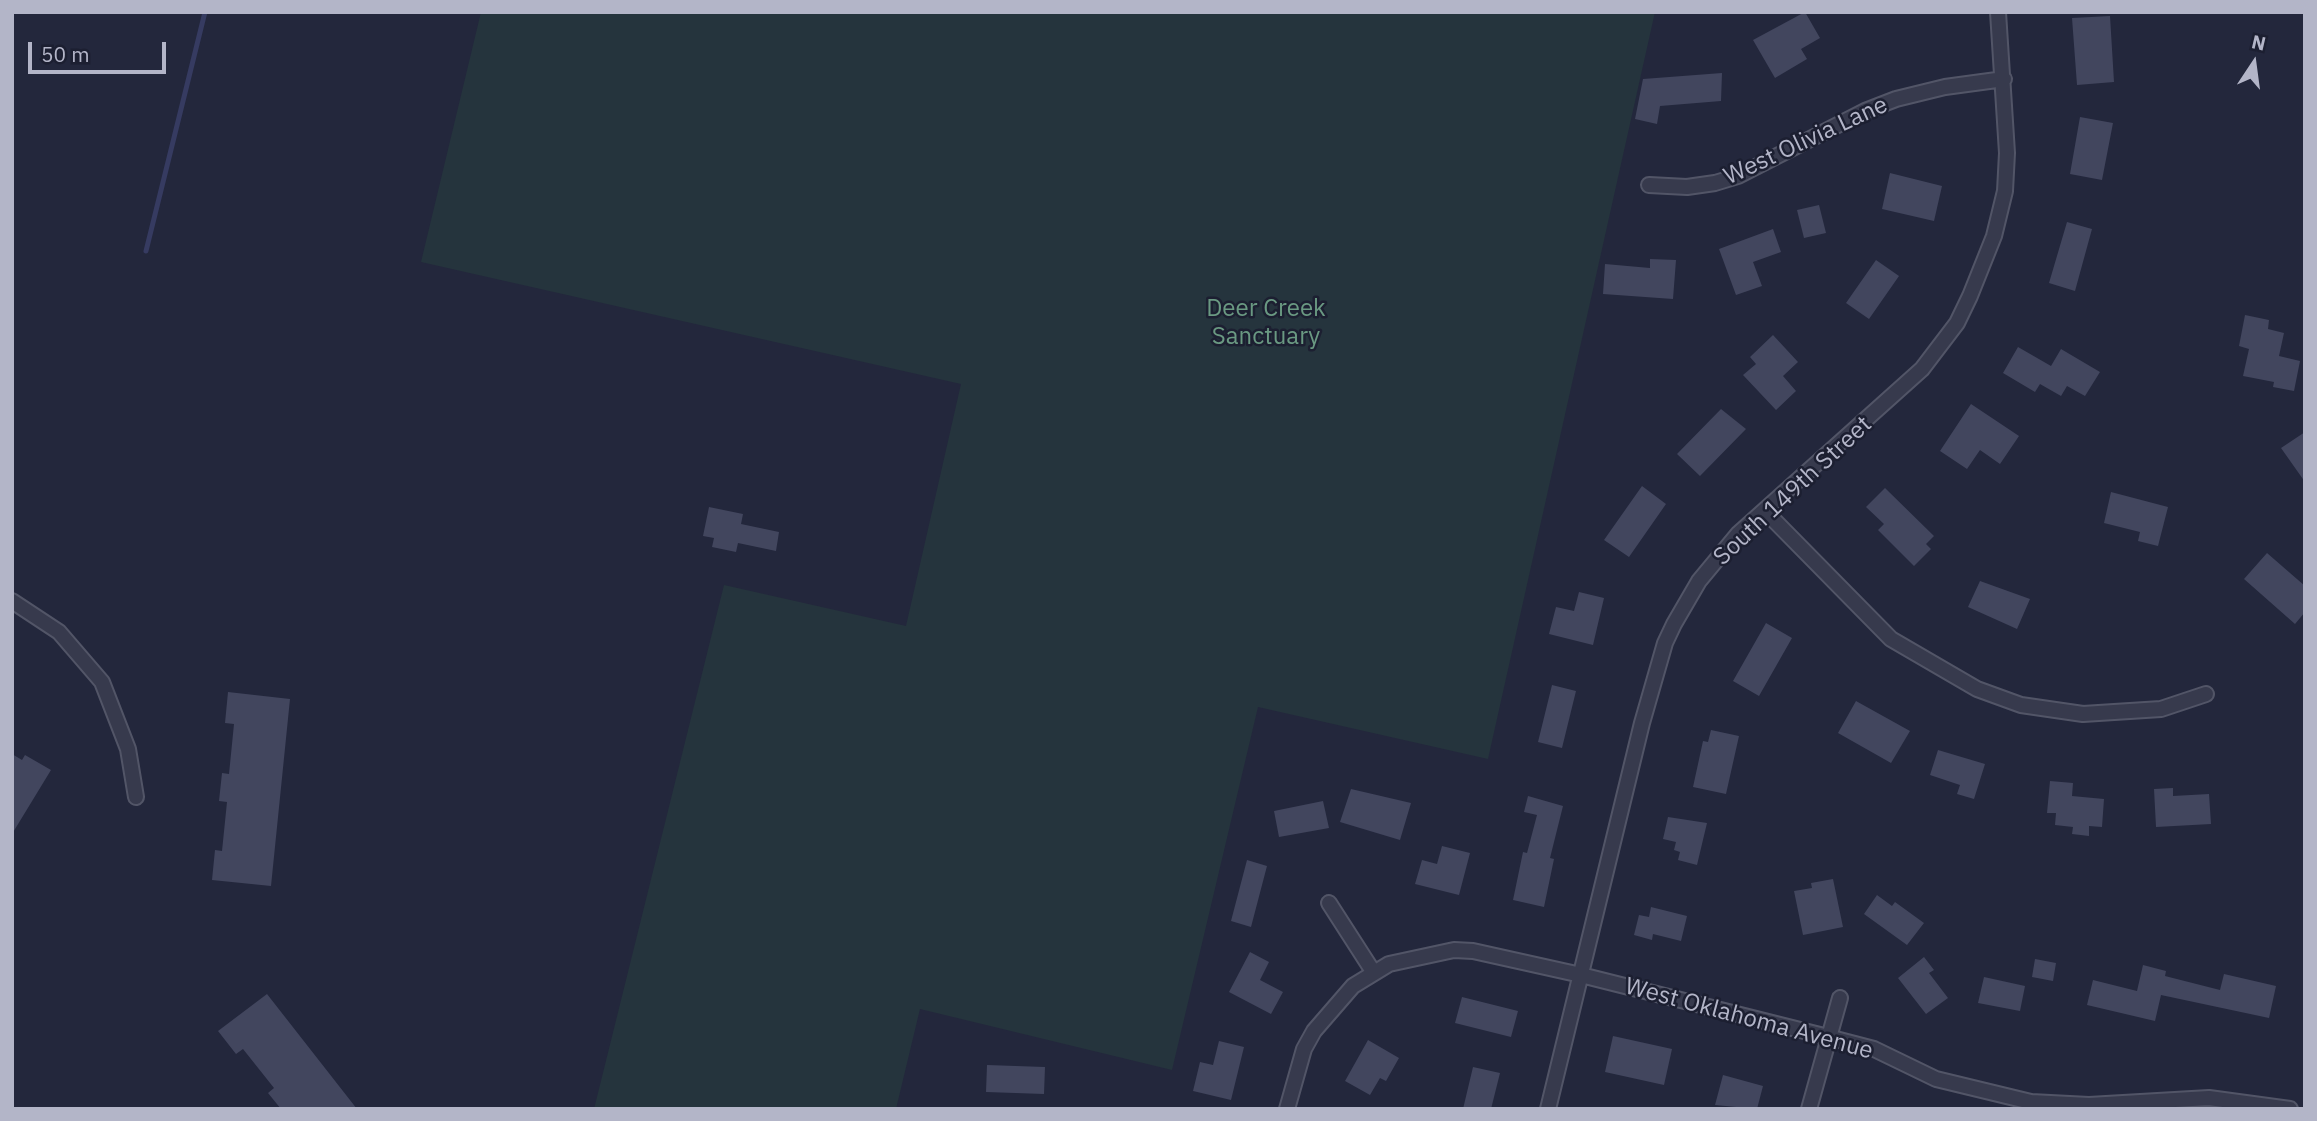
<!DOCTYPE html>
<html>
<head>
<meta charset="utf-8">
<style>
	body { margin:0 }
	#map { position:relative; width:2317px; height:1121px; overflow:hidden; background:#23273c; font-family:"IBM Plex Sans",sans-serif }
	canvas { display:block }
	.frame { position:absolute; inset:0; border:14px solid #b3b5c8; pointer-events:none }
	.north { position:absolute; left:2219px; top:28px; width:70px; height:70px; -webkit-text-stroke:5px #1c1f31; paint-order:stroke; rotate:13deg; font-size:19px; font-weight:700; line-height:28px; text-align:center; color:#b3b5c8 }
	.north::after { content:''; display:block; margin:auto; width:24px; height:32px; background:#b3b5c8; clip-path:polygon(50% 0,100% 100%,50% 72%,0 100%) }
	.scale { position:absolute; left:28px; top:42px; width:138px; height:32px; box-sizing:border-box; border:4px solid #b3b5c8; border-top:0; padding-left:9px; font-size:21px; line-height:24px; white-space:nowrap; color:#b3b5c8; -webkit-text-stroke:5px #1c1f31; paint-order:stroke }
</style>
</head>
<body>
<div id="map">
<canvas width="2317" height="1121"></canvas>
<div class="frame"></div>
<div class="north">N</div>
<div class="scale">50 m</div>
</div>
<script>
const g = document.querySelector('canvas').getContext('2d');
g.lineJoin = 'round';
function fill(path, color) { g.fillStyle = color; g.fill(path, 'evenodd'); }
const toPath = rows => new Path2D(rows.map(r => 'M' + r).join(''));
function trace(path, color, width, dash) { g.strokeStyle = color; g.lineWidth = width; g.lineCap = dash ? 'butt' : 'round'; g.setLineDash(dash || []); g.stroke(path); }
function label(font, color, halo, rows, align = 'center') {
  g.font = font + ' "IBM Plex Sans",sans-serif'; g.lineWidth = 5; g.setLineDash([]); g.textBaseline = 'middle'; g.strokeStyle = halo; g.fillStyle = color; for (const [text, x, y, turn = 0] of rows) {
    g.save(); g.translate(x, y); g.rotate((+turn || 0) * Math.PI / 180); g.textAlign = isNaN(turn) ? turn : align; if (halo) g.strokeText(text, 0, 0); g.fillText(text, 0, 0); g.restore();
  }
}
const green = toPath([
	[481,12,1655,12,1488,759,1258,707,1172,1070,920,1009,896,1109,594,1109,724,585,906,626,961,384,421,262]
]);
const stream = toPath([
	[146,251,205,12]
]);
const building = toPath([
	[1805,12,1820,38,1801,49,1807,59,1775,78,1753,40],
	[2110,16,2114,82,2077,85,2072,18],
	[1722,73,1721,101,1660,106,1657,124,1635,119,1643,79],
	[2080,117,2113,123,2102,180,2070,174],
	[1890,173,1942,186,1934,221,1882,209],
	[1819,205,1826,233,1804,238,1797,210],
	[2067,222,2092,229,2075,291,2049,283],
	[1773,229,1781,252,1753,262,1762,286,1736,295,1719,249],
	[1650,259,1676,260,1673,299,1603,294,1605,264,1650,268],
	[1876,260,1899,276,1869,319,1846,303],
	[2245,315,2269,320,2268,329,2284,333,2279,356,2300,361,2294,391,2273,387,2274,382,2243,376,2249,349,2239,346],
	[1773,335,1798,362,1783,376,1796,391,1776,410,1743,375,1756,364,1750,357],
	[2018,347,2051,366,2061,349,2100,372,2085,396,2067,386,2061,396,2040,384,2035,392,2003,373],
	[1971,404,2019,436,2000,464,1980,450,1967,469,1940,451],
	[1721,409,1746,429,1700,476,1677,454],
	[2305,432,2305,482,2281,448],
	[1642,486,1666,504,1629,557,1604,540],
	[1885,488,1934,536,1926,544,1931,549,1914,566,1878,530,1884,524,1866,507],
	[2111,492,2168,507,2158,546,2138,541,2140,532,2104,523],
	[709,507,743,514,741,524,779,532,776,551,738,543,736,552,712,547,714,538,703,536],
	[2267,553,2305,586,2305,612,2295,624,2244,579],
	[1980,581,2030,599,2017,629,1968,607],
	[1579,592,1604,598,1593,645,1549,634,1556,607,1574,611],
	[1766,623,1792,638,1759,696,1733,681],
	[1552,685,1576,691,1562,748,1538,742],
	[228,692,290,699,271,886,212,880,215,850,222,851,227,802,219,801,222,773,229,774,234,724,225,723],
	[1856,701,1910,731,1891,763,1838,733],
	[1711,730,1739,736,1726,794,1693,787,1703,741,1708,742],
	[1938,750,1985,764,1974,799,1957,794,1960,785,1930,775],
	[12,754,22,760,25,755,51,770,12,834],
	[2050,781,2073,783,2072,796,2104,799,2102,827,2089,826,2089,836,2072,834,2073,827,2055,825,2056,813,2047,813],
	[2173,788,2173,796,2209,794,2211,824,2156,827,2154,789],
	[1351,789,1411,803,1400,840,1340,822],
	[1528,796,1563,806,1550,858,1554,859,1544,907,1513,900,1523,852,1527,853,1537,815,1524,812],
	[1323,801,1329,828,1279,837,1274,811],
	[1668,817,1707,823,1697,865,1678,860,1680,852,1674,850,1676,842,1663,839],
	[1442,846,1470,853,1459,895,1415,884,1422,860,1437,864],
	[1247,860,1267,866,1251,927,1231,921],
	[1833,879,1843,927,1803,935,1794,891,1812,888,1811,883],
	[1877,895,1892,906,1895,902,1924,923,1907,945,1864,914],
	[1651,907,1687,916,1681,941,1653,934,1652,940,1634,935,1639,915,1649,917],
	[1250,952,1269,962,1260,980,1283,992,1271,1014,1229,992],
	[1924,957,1934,970,1929,973,1948,998,1926,1014,1898,978],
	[2035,959,2056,963,2053,981,2032,977],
	[2143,965,2166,971,2165,976,2220,990,2224,974,2276,986,2269,1018,2161,995,2155,1021,2087,1005,2093,980,2137,991],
	[1984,977,2025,986,2020,1011,1978,1003],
	[267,994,357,1109,281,1109,268,1093,274,1088,243,1049,236,1054,218,1031],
	[1462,997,1518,1011,1511,1037,1455,1023],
	[1613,1036,1672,1049,1664,1085,1605,1072],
	[1368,1040,1399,1058,1386,1081,1380,1078,1370,1095,1345,1081],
	[1219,1041,1244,1047,1231,1100,1193,1091,1200,1062,1213,1065],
	[987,1065,1045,1067,1044,1094,986,1092],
	[1473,1067,1500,1073,1491,1109,1463,1109],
	[1723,1075,1763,1086,1757,1109,1715,1105]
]);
const minor = toPath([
	[1649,185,1687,187,1715,183,1738,176,1865,111,1896,99,1945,87,2004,79],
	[1765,511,1891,639,1977,689,2021,705,2083,714,2161,709,2206,694],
	[12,601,59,632,102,682,128,749,136,797],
	[1329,903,1374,973],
	[1287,1109,1304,1049,1314,1031,1353,986,1389,964,1454,950,1473,951,1581,975,1828,1037,1874,1049,1936,1079,2031,1102,2089,1105,2209,1098,2290,1109],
	[1548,1109,1642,723,1665,643,1674,624,1699,581,1738,534,1922,369,1957,323,1970,296,1994,236,2005,191,2007,153,1998,12],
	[1809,1109,1840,998]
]);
const streetNames = [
	["West Olivia Lane",1806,141,-25],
	["South 149th Street",1793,491,-43],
	["West Oklahoma Avenue",1749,1019,15]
];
const parkNames = [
	["Deer Creek",1266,309],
	["Sanctuary",1266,337]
];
fill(green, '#25343d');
trace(stream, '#363b61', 5);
fill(building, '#42465e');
trace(minor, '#525567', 18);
trace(minor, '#373a4d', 14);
label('24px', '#b3b5c8', '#1c1f31', streetNames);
label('24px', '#6a9982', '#1c1f31', parkNames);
</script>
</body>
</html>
